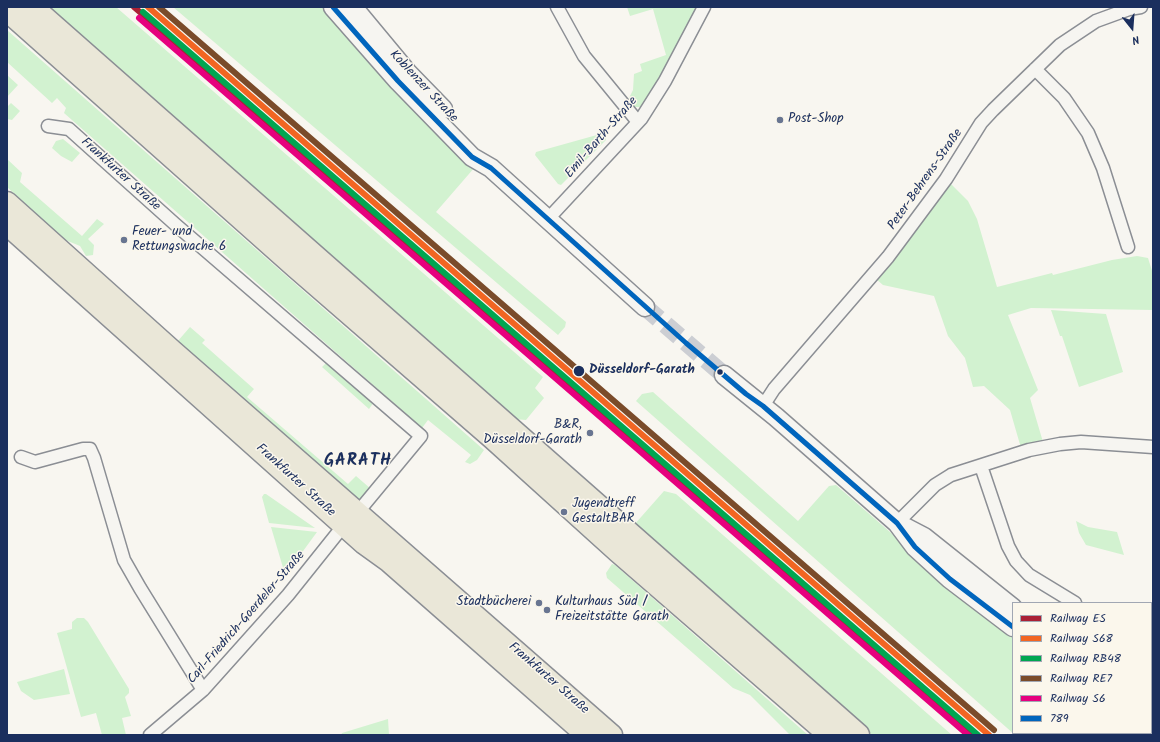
<!DOCTYPE html>
<html>
<head>
<meta charset="utf-8">
<style>
	body { margin:0 }
	#map { position:relative; width:1160px; height:742px; overflow:hidden; background:#f8f6f0; font-family:Kalam,sans-serif }
	canvas { display:block }
	.frame { position:absolute; inset:0; border:8px solid #1b2f5e; pointer-events:none }
	.legend { position:absolute; left:1012px; top:602px; width:140px; height:132px; box-sizing:border-box; background:#fbf7ec; border:1px solid #a1a7b3; margin:0; padding:5px 7px; list-style:none; font-size:12px; color:#1b2f5e }
	.legend li { display:flex; align-items:center; gap:8px; height:20px }
	.legend b { width:20px; border:1px solid #a1a7b3 }
	.north { position:absolute; left:1112px; top:8px; width:40px; height:40px; -webkit-text-stroke:3px #fbf7ec; paint-order:stroke; rotate:163deg; font-size:11px; font-weight:700; line-height:16px; text-align:center; color:#1b2f5e }
	.north::after { content:''; display:block; margin:auto; width:14px; height:18px; background:#1b2f5e; clip-path:polygon(50% 0,100% 100%,50% 72%,0 100%) }
</style>
</head>
<body>
<div id="map">
<canvas width="1160" height="742"></canvas>
<div class="frame"></div>
<ul class="legend">
<li><b style="height:5px;background:#aa2135"></b>Railway ES</li>
<li><b style="height:5px;background:#f26522"></b>Railway S68</li>
<li><b style="height:5px;background:#00a651"></b>Railway RB48</li>
<li><b style="height:5px;background:#7a4b2a"></b>Railway RE7</li>
<li><b style="height:5px;background:#e6007e"></b>Railway S6</li>
<li><b style="height:5px;background:#0065bd"></b>789</li>
</ul>
<div class="north">N</div>
</div>
<script>
const g = document.querySelector('canvas').getContext('2d');
g.lineJoin = 'round';
function fill(path, color) { g.fillStyle = color; g.fill(path, 'evenodd'); }
const toPath = rows => new Path2D(rows.map(r => 'M' + r).join(''));
function trace(path, color, width, dash) { g.strokeStyle = color; g.lineWidth = width; g.lineCap = dash ? 'butt' : 'round'; g.setLineDash(dash || []); g.stroke(path); }
function label(font, color, halo, rows, align = 'center') {
  g.font = font + ' Kalam,sans-serif'; g.lineWidth = 3; g.setLineDash([]); g.textBaseline = 'middle'; g.strokeStyle = halo; g.fillStyle = color; for (const [text, x, y, turn = 0] of rows) {
    g.save(); g.translate(x, y); g.rotate((+turn || 0) * Math.PI / 180); g.textAlign = isNaN(turn) ? turn : align; if (halo) g.strokeText(text, 0, 0); g.fillText(text, 0, 0); g.restore();
  }
}
const green = toPath([
	[48,7,116,7,543,377,535,388,544,398,526,420,514,419],
	[173,7,325,7,475,167,436,212,566,322,565,327,558,335],
	[627,7,699,7,671,60,645,103,640,107,633,107,627,102,633,90,634,74,642,71,640,64,666,55,653,9,630,16],
	[7,30,484,450,477,460,470,464,465,462,471,455,428,420,422,428,64,113,66,108,57,98,52,103,7,62],
	[7,75,18,85,7,97],
	[11,103,20,111,12,120,7,119,7,107],
	[604,133,606,140,561,185,558,184,535,155,536,152],
	[63,139,80,153,72,162,61,156,52,148,56,141],
	[7,159,22,173,20,182,82,236,97,219,104,224,88,239,94,245,93,255,86,256,80,246,63,239,46,228,40,217,7,187],
	[948,181,968,201,977,219,997,287,1052,273,1053,275,1112,260,1137,256,1148,258,1153,274,1153,310,1031,308,1008,315,1038,390,1030,398,1043,442,1021,448,1010,410,984,386,973,387,965,358,948,336,934,296,883,285,876,279],
	[1051,310,1106,314,1123,372,1079,387,1062,336,1060,336],
	[190,327,205,340,202,343,254,389,247,397,348,484,356,476,371,489,362,498,356,501,177,342],
	[327,362,374,402,369,409,322,367],
	[653,392,798,521,829,486,836,485,913,552,1013,634,1013,733,1127,733,1126,735,1015,735,636,401,642,394],
	[664,491,676,494,952,735,872,735,634,525],
	[264,494,266,494,315,528,269,523,262,497],
	[1076,521,1088,527,1117,532,1124,555,1086,545,1079,533],
	[271,527,317,532,287,573,284,571],
	[612,564,615,565,808,735,790,735,750,695,733,688,607,578,606,573],
	[77,618,84,618,88,622,129,689,129,693,125,697,131,716,122,718,126,735,102,735,96,713,81,717,57,633,72,629,72,622],
	[64,669,70,694,34,700,21,691,17,682],
	[388,719,389,735,341,735,342,733]
]);
const secondaryTunnel = toPath([
	[645,307,724,375]
]);
const street = toPath([
	[557,7,584,56,638,122],
	[1035,69,1064,98,1088,133,1103,168,1128,247],
	[48,126,69,129,176,225,421,436,358,512,344,525,288,595,203,690,150,735],
	[548,219,641,119,665,81,704,7],
	[763,406,774,389,888,257,946,179,981,123,993,110,1060,45,1096,21,1129,9,1141,7],
	[21,457,35,462,83,449,90,449,94,458,124,560,140,588,203,690],
	[981,466,1008,546,1016,561,1029,575,1075,603],
	[897,523,935,485,951,475,1029,450,1060,444,1081,442,1153,447],
	[1151,639,1153,640]
]);
const secondary = toPath([
	[333,7,398,81,472,157,491,168,645,307],
	[353,7,407,72,443,109],
	[724,375,776,417,897,523,915,547,950,579,1013,627],
	[901,525,924,537,1013,608],
	[1151,681,1153,682],
	[1151,698,1153,699]
]);
const primary = toPath([
	[7,202,172,350,612,735],
	[7,225,364,544,389,562,586,735]
]);
const highway = toPath([
	[32,7,858,735],
	[7,10,296,267,493,438,618,551,830,735]
]);
const bus1 = toPath([
	[333,7,398,81,472,157,491,168,686,343,746,394,763,406,897,523,915,547,950,579,1013,627]
]);
const rail1 = toPath([
	[134,7,976,735]
]);
const rail2 = toPath([
	[148,7,989,735]
]);
const rail3 = toPath([
	[143,12,978,735]
]);
const rail4 = toPath([
	[159,7,994,730]
]);
const rail5 = toPath([
	[139,18,968,735]
]);
const markers = [
	[780,120,4,"#687591"],
	[124,240,4,"#687591"],
	[579,371,6,"#1b2f5e"],
	[720,372,3.5,"#1b2f5e"],
	[590,433,4,"#687591"],
	[564,512,4,"#687591"],
	[539,603,4,"#687591"],
	[547,610,4,"#687591"]
];
const streetNames = [
	["Koblenzer Straße",423,87,47],
	["Emil-Barth-Straße",602,138,-49],
	["Frankfurter Straße",120,175,42],
	["Peter-Behrens-Straße",926,180,-55],
	["Frankfurter Straße",295,481,42],
	["Carl-Friedrich-Goerdeler-Straße",247,618,-49],
	["Frankfurter Straße",548,679,41]
];
const poiNames = [
	["Post-Shop",788,120],
	["Feuer- und",132,233],
	["Rettungswache 6",132,248],
	["B&R,",582,426,"right"],
	["Düsseldorf-Garath",582,441,"right"],
	["Jugendtreff",572,505],
	["GestaltBAR",572,520],
	["Stadtbücherei",531,603,"right"],
	["Kulturhaus Süd /",555,603],
	["Freizeitstätte Garath",555,618]
];
const stopNames = [
	["Düsseldorf-Garath",589,371]
];
const districtNames = [
	["GARATH",358,462]
];
fill(green, '#d2f2d0');
trace(secondaryTunnel, '#ccced3', 18, [18, 9]);
trace(street, '#8b8e94', 15);
trace(secondary, '#8b8e94', 21);
trace(primary, '#8b8e94', 23);
trace(highway, '#8b8e94', 25);
trace(street, '#f6f5f1', 12);
trace(secondary, '#f6f5f1', 18);
trace(primary, '#eae7d8', 20);
trace(highway, '#eae7d8', 22);
trace(bus1, '#0065bd', 5);
trace(rail1, '#aa2135', 6);
trace(rail2, '#f26522', 6);
trace(rail3, '#00a651', 6);
trace(rail4, '#7a4b2a', 6);
trace(rail5, '#e6007e', 6);
for (const [x, y, r, color] of markers) { const dot = new Path2D(); dot.arc(x, y, r, 0, 2 * Math.PI); g.fillStyle = color; g.fill(dot); trace(dot, '#fbf7ec', 1.5); }
label('13px', '#1b2f5e', '#fbf7ec', streetNames);
label('13px', '#1b2f5e', '#fbf7ec', poiNames, 'left');
label('bold 13px', '#1b2f5e', '#fbf7ec', stopNames, 'left');
g.letterSpacing = '1px';
label('bold 17px', '#1b2f5e', '#fbf7ec', districtNames);
g.letterSpacing = '0px';
</script>
</body>
</html>
